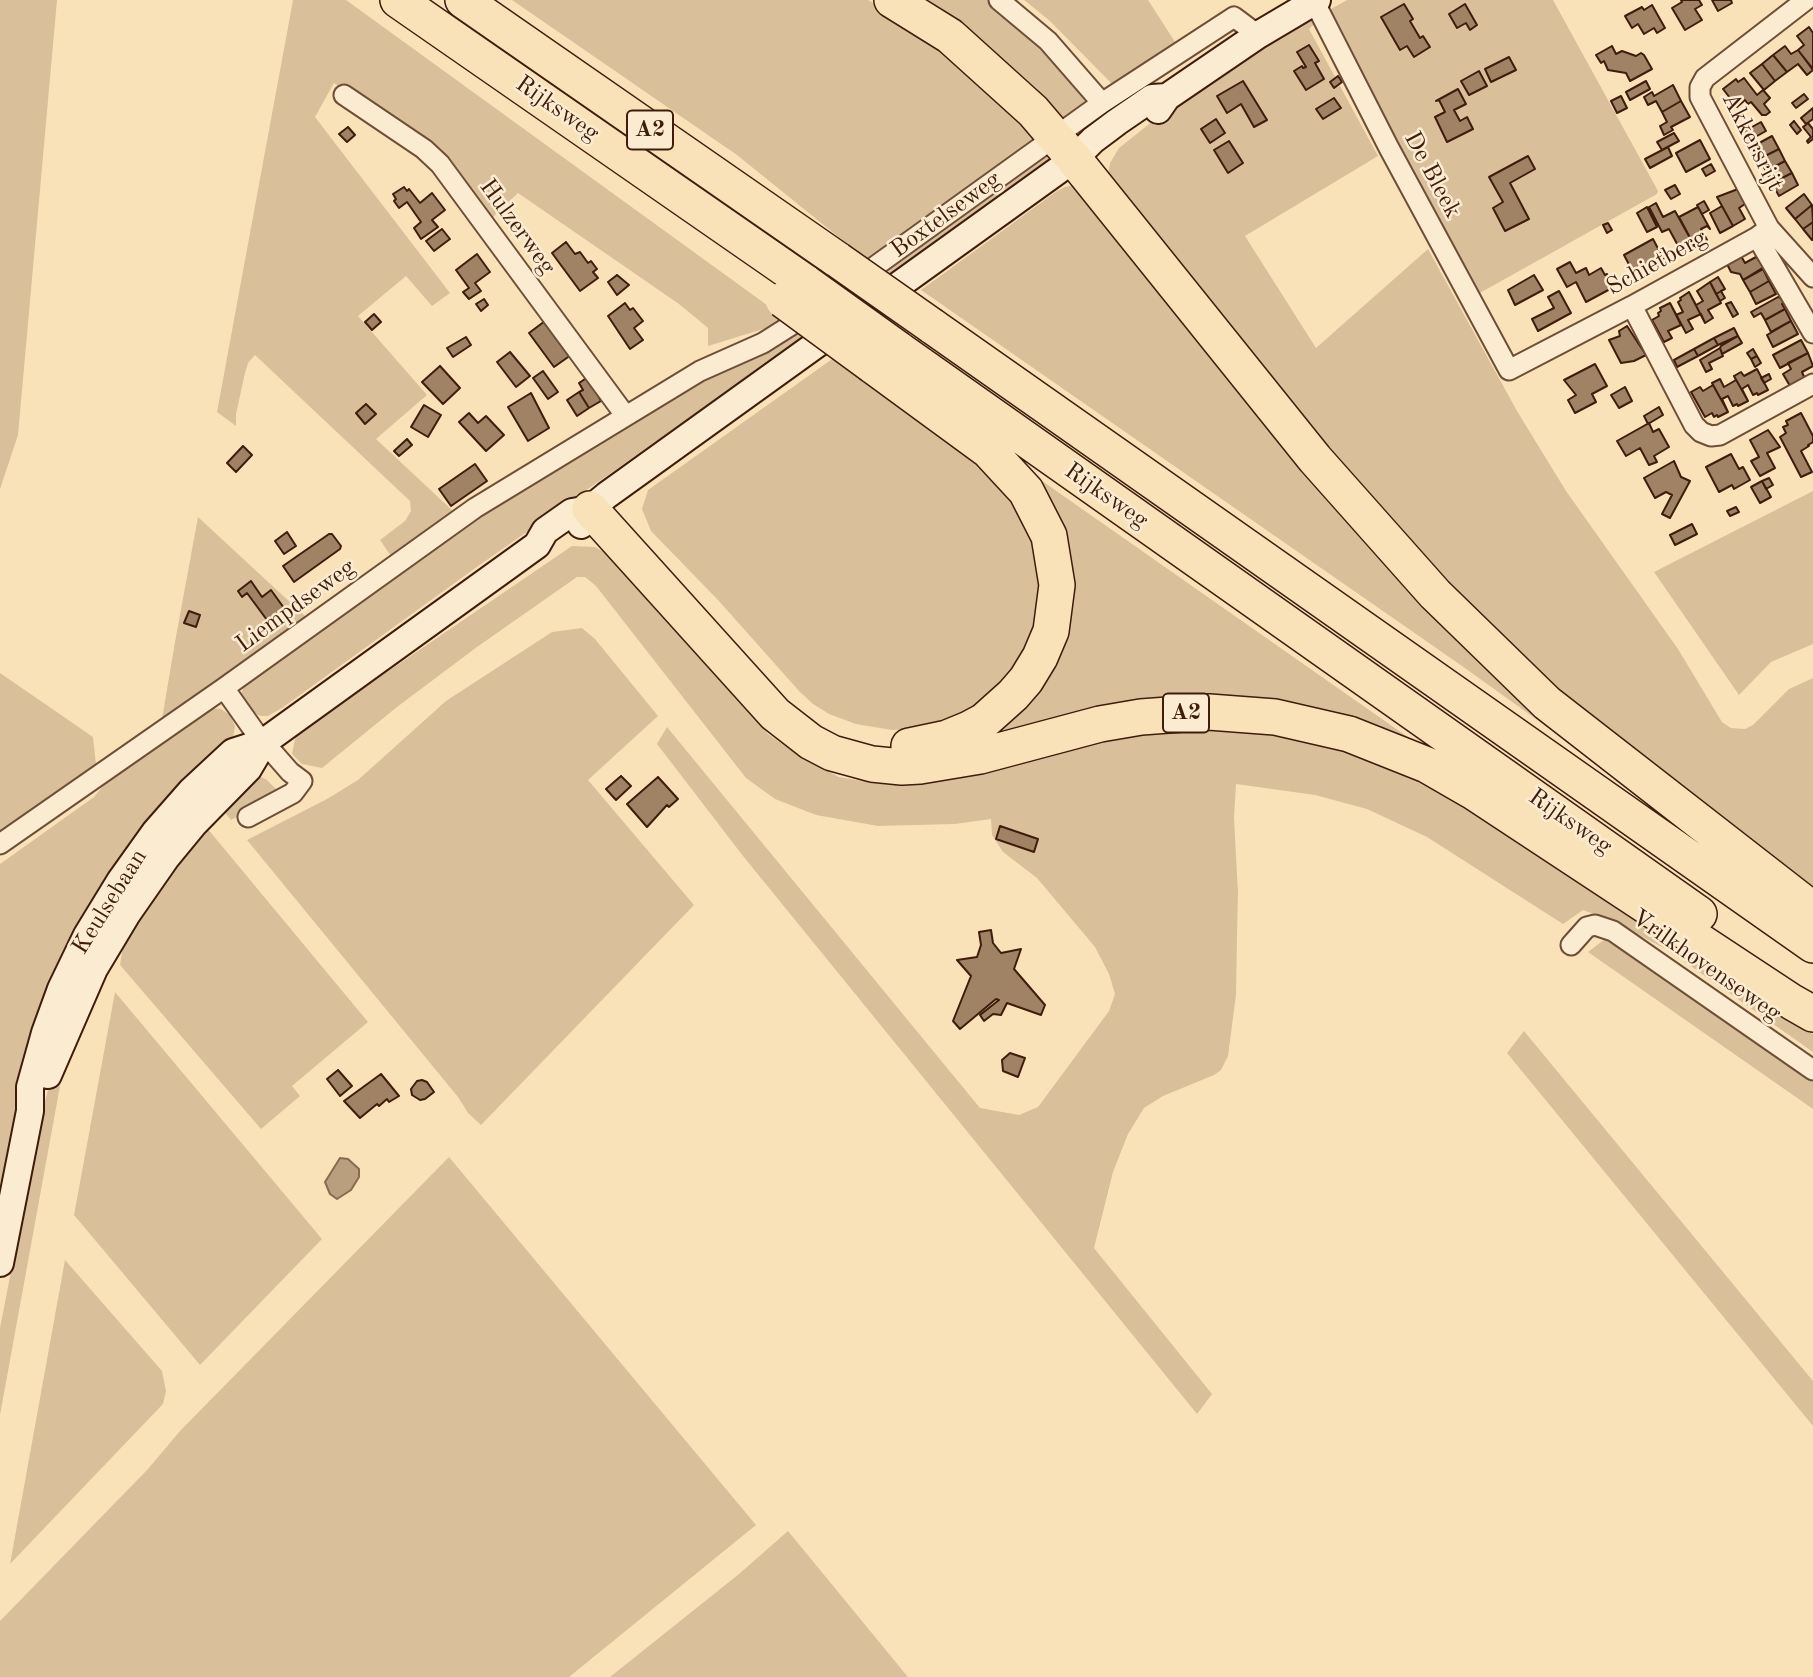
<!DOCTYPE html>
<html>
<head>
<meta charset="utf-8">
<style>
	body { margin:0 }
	canvas { display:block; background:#f9e2b8 }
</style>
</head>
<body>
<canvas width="1813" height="1677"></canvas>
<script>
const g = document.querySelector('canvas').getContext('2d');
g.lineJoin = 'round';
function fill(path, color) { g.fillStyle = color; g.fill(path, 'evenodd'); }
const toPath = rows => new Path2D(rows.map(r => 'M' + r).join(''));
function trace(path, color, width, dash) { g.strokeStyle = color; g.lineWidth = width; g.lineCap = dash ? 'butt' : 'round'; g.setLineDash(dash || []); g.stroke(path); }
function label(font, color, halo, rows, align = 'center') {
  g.font = font + ' "Old Standard TT",serif'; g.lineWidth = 5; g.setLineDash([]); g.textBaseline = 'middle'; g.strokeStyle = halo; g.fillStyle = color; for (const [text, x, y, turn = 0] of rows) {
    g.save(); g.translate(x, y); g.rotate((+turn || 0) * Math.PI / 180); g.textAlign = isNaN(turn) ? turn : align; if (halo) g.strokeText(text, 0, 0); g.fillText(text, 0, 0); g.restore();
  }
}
const green = toPath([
	[0,0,57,0,18,435,0,489],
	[293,0,346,0,789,321,708,346,708,328,679,304,518,193,487,223,432,145,334,83,315,117,450,293,432,306,406,276,358,316,427,395,376,439,454,512,391,556,380,540,405,521,411,511,410,501,255,355,248,363,245,373,236,414,236,426,217,412],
	[512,0,868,0,922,32,1042,138,872,264,737,155],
	[926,0,992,0,1037,36,1087,100,1083,109,1066,121,1035,87,976,35],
	[1024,0,1148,0,1177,45,1115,87,1050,21],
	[1347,0,1553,0,1658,191,1657,194,1478,294,1327,12,1309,29,1378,156,1245,236,1316,348,1428,249,1517,411,1566,491,1678,649,1722,722,1731,728,1745,729,1753,725,1789,689,1813,678,1813,917,1414,561,1108,174,1110,163,1119,148,1168,109,1250,54],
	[1048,149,1049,158,1047,162,890,277,474,569,282,708,268,716,261,716,249,711,242,700,241,694,246,681,465,523,687,386,799,329],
	[1075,185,1284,432,1681,823,1462,666,921,290,1057,191,1065,187],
	[835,357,936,435,975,459,1007,491,1035,540,1040,585,1035,625,1016,668,991,698,965,715,929,728,892,730,856,724,829,714,813,704,799,691,718,600,651,531,642,509,648,490],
	[1035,476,1432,754,1316,718,949,748,1051,659],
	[1813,491,1813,644,1771,662,1739,695,1654,572],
	[198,517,306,617,162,719,175,642],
	[572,546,595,547,608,554,736,695,768,734,799,756,839,777,868,782,904,783,1123,735,1239,727,1329,745,1388,764,1477,807,1813,1034,1813,1052,1668,950,1609,920,1583,910,1563,924,1427,837,1367,809,1315,795,1236,784,1234,818,1238,893,1237,936,1236,995,1228,1056,1221,1070,1214,1075,1163,1096,1144,1108,1128,1134,1113,1172,1094,1248,1212,1394,1197,1414,743,856,657,744,667,727,980,1108,1019,1115,1038,1107,1109,1011,1115,994,1109,974,1095,947,1037,878,1003,852,992,835,991,819,955,824,878,826,816,815,775,799,746,778,596,586,585,577,577,577,477,647,397,707,322,768,302,764,292,754,296,734],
	[582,628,595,639,658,716,588,780,694,905,481,1125,468,1113,458,1097,247,840,327,799,358,780,446,701,552,632],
	[0,673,93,737,96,765,0,833],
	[207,708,221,709,230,715,235,726,233,739,17,1108,0,1201,0,864,94,797,107,781],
	[250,774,266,779,276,789,262,804,231,820,218,804],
	[202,822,368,1022,292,1086,300,1096,261,1129,120,965,127,924],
	[1605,939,1622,946,1813,1075,1813,1109,1588,952],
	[115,992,322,1239,200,1365,74,1215],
	[1524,1031,1813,1381,1813,1426,1507,1053],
	[66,1041,62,1075,0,1415,0,1328,41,1116,48,1090],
	[449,1157,756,1525,569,1677,0,1677,0,1621,148,1469,180,1431],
	[65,1260,162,1371,166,1391,163,1404,10,1564],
	[788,1531,908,1677,610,1677,739,1574]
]);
const water = toPath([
	[340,1158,348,1159,359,1169,359,1177,351,1190,337,1199,330,1194,325,1182,340,1158]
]);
const building = toPath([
	[1699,0,1702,5,1695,9,1702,20,1685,30,1672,8,1682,2,1681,0,1699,0],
	[1712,0,1731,0,1732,3,1718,11,1712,0],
	[1404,4,1413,19,1410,21,1420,38,1423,36,1430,47,1414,57,1407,46,1400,50,1381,17,1404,4],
	[1465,4,1477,25,1470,30,1466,23,1457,28,1449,14,1465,4],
	[1652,5,1665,28,1657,33,1654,28,1644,34,1638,24,1632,28,1625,16,1642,7,1644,10,1652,5],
	[1809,27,1813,33,1813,69,1798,50,1804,45,1797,36,1809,27],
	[1309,45,1319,61,1315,63,1324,79,1306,90,1294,71,1302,66,1303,68,1306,67,1297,52,1309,45],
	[1612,46,1616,54,1622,51,1636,56,1641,53,1644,55,1652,69,1630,81,1626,73,1608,70,1604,61,1601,63,1596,55,1612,46],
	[1785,46,1791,54,1798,50,1813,70,1807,75,1798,64,1787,72,1773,55,1785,46],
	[1773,55,1787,72,1775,81,1762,64,1773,55],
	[1509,57,1516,70,1491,82,1485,69,1509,57],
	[1762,64,1775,81,1764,90,1750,73,1762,64],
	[1479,71,1487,86,1469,95,1461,81,1479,71],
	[1338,76,1342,82,1334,88,1330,82,1338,76],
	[1744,78,1757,95,1763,90,1770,98,1764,104,1770,112,1766,115,1762,115,1751,102,1748,104,1745,100,1737,107,1723,89,1736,79,1738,82,1744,78],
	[1243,81,1267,120,1254,127,1241,104,1227,113,1217,96,1243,81],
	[1646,81,1650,89,1630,100,1626,92,1646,81],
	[1673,85,1681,101,1662,112,1656,101,1648,105,1644,97,1652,92,1654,96,1673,85],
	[1458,89,1466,104,1454,110,1460,121,1467,117,1473,129,1447,142,1435,117,1445,112,1439,100,1436,101,1458,89],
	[1804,94,1808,99,1796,108,1792,103,1804,94],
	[1621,96,1627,108,1617,113,1611,101,1621,96],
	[1334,98,1341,108,1323,119,1316,109,1334,98],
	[1681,101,1690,117,1671,127,1673,130,1664,135,1660,126,1667,122,1662,112,1681,101],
	[1813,108,1813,119,1806,124,1801,118,1813,108],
	[1216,119,1225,133,1210,143,1201,129,1216,119],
	[1794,121,1801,130,1797,134,1790,125,1794,121],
	[1761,122,1766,131,1748,141,1743,132,1761,122],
	[1808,123,1813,129,1813,139,1808,143,1807,141,1811,137,1803,127,1808,123],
	[348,127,355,135,347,142,339,134,348,127],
	[1674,133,1679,141,1662,150,1657,142,1674,133],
	[1772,136,1779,149,1759,159,1752,147,1772,136],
	[1700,140,1710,159,1686,172,1676,153,1700,140],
	[1229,141,1243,163,1228,173,1214,150,1229,141],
	[1668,147,1672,156,1650,168,1645,159,1668,147],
	[1779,149,1785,161,1766,171,1759,159,1779,149],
	[1528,156,1535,169,1510,183,1529,219,1505,231,1493,208,1503,202,1489,177,1528,156],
	[1785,161,1792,173,1772,183,1766,171,1785,161],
	[1711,164,1715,171,1706,176,1702,169,1711,164],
	[1792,173,1798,185,1779,196,1772,183,1792,173],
	[1675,185,1680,194,1671,199,1665,190,1675,185],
	[404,187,407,191,409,189,420,203,432,193,445,210,432,220,438,227,421,239,414,228,421,222,407,202,399,208,394,201,396,199,393,194,404,187],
	[1738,189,1745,204,1739,208,1745,219,1733,226,1717,197,1738,189],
	[1804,194,1812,205,1795,219,1786,208,1804,194],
	[1704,201,1709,210,1702,214,1697,205,1704,201],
	[1656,203,1663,217,1675,211,1695,247,1682,253,1669,229,1662,232,1649,207,1656,203],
	[1812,205,1813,222,1803,229,1795,219,1812,205],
	[1722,206,1733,226,1720,233,1710,213,1722,206],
	[1647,207,1657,227,1647,232,1637,213,1647,207],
	[1698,207,1710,229,1707,226,1701,229,1707,240,1695,247,1679,217,1698,207],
	[1813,222,1813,240,1812,240,1803,229,1813,222],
	[1608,223,1612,230,1607,233,1603,225,1608,223],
	[442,229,450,239,434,251,426,241,442,229],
	[1653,239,1664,260,1644,269,1646,272,1636,278,1624,255,1653,239],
	[566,242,575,254,580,252,588,263,591,261,597,269,593,272,598,278,580,291,552,253,566,242],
	[477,254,490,272,475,283,481,291,469,299,463,292,469,288,456,270,477,254],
	[1741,256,1745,263,1756,257,1764,267,1743,280,1740,274,1731,272,1727,264,1741,256],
	[1570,262,1576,273,1586,268,1589,275,1601,268,1605,275,1607,274,1612,288,1586,302,1576,282,1567,287,1557,269,1570,262],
	[1763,269,1769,281,1750,292,1743,280,1763,269],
	[617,275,629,285,617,295,608,282,617,275],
	[1534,275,1543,290,1515,305,1508,290,1534,275],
	[1718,277,1725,289,1716,294,1710,282,1718,277],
	[1769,281,1776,294,1756,304,1750,292,1769,281],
	[1710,282,1721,303,1708,310,1713,318,1705,323,1689,292,1696,305,1703,301,1697,291,1710,282],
	[1725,289,1721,291,1725,298,1720,301,1716,294,1725,289],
	[1559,291,1571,313,1538,331,1532,319,1554,308,1548,297,1559,291],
	[1689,292,1705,323,1701,314,1688,320,1693,329,1686,333,1670,303,1676,315,1683,312,1678,302,1681,300,1680,298,1689,292],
	[1778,297,1781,298,1784,303,1782,304,1785,309,1765,320,1761,313,1754,317,1751,312,1778,297],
	[484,299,488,305,481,311,476,304,484,299],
	[1731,302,1738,314,1733,317,1726,304,1731,302],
	[625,303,630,310,633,308,643,321,634,328,643,340,630,349,608,316,625,303],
	[1670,303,1681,325,1668,331,1672,338,1664,342,1652,320,1659,316,1658,313,1661,311,1660,308,1670,303],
	[1785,309,1791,321,1771,332,1765,320,1785,309],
	[374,314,381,322,372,330,365,322,374,314],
	[545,321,571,355,554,367,529,333,545,321],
	[1791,321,1798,334,1773,347,1767,335,1791,321],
	[1627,326,1646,355,1634,361,1621,363,1609,340,1620,336,1619,331,1627,326],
	[1734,328,1738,336,1718,345,1714,338,1734,328],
	[1738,336,1742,343,1722,354,1720,348,1721,346,1738,336],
	[466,337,471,345,453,357,447,348,466,337],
	[1714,338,1718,345,1698,356,1694,349,1714,338],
	[1801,340,1808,353,1780,368,1773,355,1801,340],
	[1720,348,1723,356,1709,363,1712,369,1706,372,1700,360,1720,348],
	[1694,349,1698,356,1677,367,1674,360,1694,349],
	[1753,349,1757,356,1751,359,1747,353,1753,349],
	[510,352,530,376,516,387,497,362,510,352],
	[1808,353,1813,366,1802,372,1805,379,1790,386,1783,374,1791,369,1788,363,1808,353],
	[1757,356,1761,363,1755,367,1751,359,1757,356],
	[1595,364,1607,386,1592,394,1596,402,1575,413,1568,400,1576,395,1564,380,1595,364],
	[440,366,460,388,443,404,422,382,440,366],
	[1757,369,1768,390,1758,395,1757,393,1753,395,1748,385,1742,389,1748,401,1734,376,1741,372,1744,376,1757,369],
	[543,371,558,392,548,399,533,378,543,371],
	[1769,374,1771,379,1764,383,1761,378,1769,374],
	[1734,376,1748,401,1738,406,1737,404,1733,406,1728,396,1722,399,1728,412,1712,383,1720,379,1724,387,1736,380,1734,376],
	[588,377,601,401,589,408,579,392,583,390,579,383,588,377],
	[1713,385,1728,412,1718,417,1717,415,1714,417,1712,413,1705,417,1691,392,1700,387,1703,391,1713,385],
	[1625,387,1632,401,1619,408,1611,395,1625,387],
	[579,392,589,408,577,416,567,400,579,392],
	[531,393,549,428,528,441,508,407,531,393],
	[366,404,376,414,365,424,356,413,366,404],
	[424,405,441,415,428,437,411,427,424,405],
	[1659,407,1663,415,1648,424,1644,416,1659,407],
	[469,413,478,423,486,416,504,435,486,451,459,422,469,413],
	[1801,413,1813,436,1813,442,1808,445,1809,446,1801,451,1812,472,1801,477,1780,437,1786,433,1783,427,1788,425,1786,421,1801,413],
	[1649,423,1653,432,1659,429,1669,447,1654,456,1657,462,1649,465,1640,448,1626,456,1617,441,1649,423],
	[1768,430,1780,447,1767,453,1775,468,1760,476,1751,461,1759,457,1750,440,1768,430],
	[407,439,412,445,399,456,394,451,407,439],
	[243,446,252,455,236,472,227,463,243,446],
	[1731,454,1739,469,1743,467,1750,480,1734,489,1732,485,1719,492,1706,467,1731,454],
	[1674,461,1681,477,1690,481,1670,518,1662,514,1672,495,1666,492,1655,498,1644,478,1674,461],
	[475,464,487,481,451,506,439,489,475,464],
	[1769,478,1773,485,1766,489,1762,481,1769,478],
	[1762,481,1771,497,1760,503,1751,487,1762,481],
	[1736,507,1739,512,1730,516,1727,511,1736,507],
	[1692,524,1697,534,1675,545,1670,535,1692,524],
	[287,532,296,546,284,554,275,541,287,532],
	[329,534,332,534,341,546,340,549,294,582,283,566,329,534],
	[251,581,262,597,271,590,284,608,267,620,247,593,242,597,238,591,251,581],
	[189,611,200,615,196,627,184,623,189,611],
	[621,776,631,786,616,800,606,789,621,776],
	[658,777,678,799,669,807,667,805,647,827,627,804,658,777],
	[1000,826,1038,839,1034,852,996,839,1000,826],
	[991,930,993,943,1001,953,1021,949,1014,969,1045,1005,1041,1015,1007,1003,1001,1015,993,1014,984,1021,980,1015,999,1000,996,999,960,1029,953,1021,971,976,957,960,977,957,981,945,979,932,991,930],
	[1010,1053,1025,1058,1018,1077,1003,1071,1002,1060,1010,1053],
	[338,1070,352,1086,340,1096,327,1079,338,1070],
	[381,1074,399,1096,389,1102,387,1099,379,1106,377,1104,360,1118,344,1101,381,1074],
	[422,1080,427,1082,434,1092,425,1099,420,1100,412,1095,411,1089,417,1081,422,1080]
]);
const street = toPath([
	[999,0,1048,41,1102,103],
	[1314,1,1389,148,1509,370,1632,306,1757,237,1769,228,1813,277],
	[344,95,424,149,440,164,625,415],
	[1769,228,1700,97,1700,87,1705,78,1806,0],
	[1757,237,1813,333],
	[856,280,1102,103,1234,17,1258,35],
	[1632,306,1694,425,1701,432,1711,436,1720,435,1813,384],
	[224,688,255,732,290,772,302,781,293,793,248,817],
	[0,844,224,688,475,508,700,371,763,343,812,312],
	[1571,945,1587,927,1595,925,1613,931,1813,1070]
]);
const secondary = toPath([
	[1158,110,1167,97,1258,35,1317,0],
	[581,525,590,509,607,495,1074,159,1093,140,1117,122,1152,98,1167,97],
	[48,1075,94,969,127,914,166,858,194,824,248,769,264,742],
	[0,1263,30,1111,30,1087,45,1033,61,989,87,935,120,881,155,832,191,791,233,752,264,742,537,545,545,531,572,512,590,509]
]);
const highway = toPath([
	[398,0,806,283],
	[463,0,838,260],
	[892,0,950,36,1033,111,1074,159,1315,459,1435,594,1547,703,1813,910],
	[932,326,1813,945],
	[898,349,1699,914],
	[873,366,989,451,1026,491,1049,536,1057,585,1051,631,1040,657,1026,680,1013,695,984,721,969,729,947,738,909,746],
	[590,509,775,714,811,742,832,753,872,764,902,767,920,766,980,756,1100,724,1141,717,1209,712,1275,717,1349,734,1427,765,1472,791,1792,1002,1813,1014]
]);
const highwayBridge = toPath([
	[838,260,932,326],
	[806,283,898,349],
	[783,300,873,366]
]);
const shields = [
	[650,130,46],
	[1186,713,46]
];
const shieldNames = [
	["A2",650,130],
	["A2",1186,713]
];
const streetNames = [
	["Rijksweg",557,109,35],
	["Akkersrijt",1752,142,63],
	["De Bleek",1432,175,62],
	["Boxtelseweg",946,215,-36],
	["Hulzerweg",517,227,54],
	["Schietberg",1657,263,-29],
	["Rijksweg",1106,496,35],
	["Liempdseweg",296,606,-36],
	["Rijksweg",1570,822,35],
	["Keulsebaan",110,902,-58],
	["Vrilkhovenseweg",1706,966,35]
];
fill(green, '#d9c09b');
fill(water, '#ba9f7e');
trace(water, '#896b50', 2);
fill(building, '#a08365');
trace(building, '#3f1c0c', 2);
trace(street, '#6e4e37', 23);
trace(secondary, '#3f1c0c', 30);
trace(highway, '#3f1c0c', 38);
trace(street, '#fbecd1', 19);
trace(secondary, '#fbecd1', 26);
trace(highway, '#f9e2b8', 35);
trace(highwayBridge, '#3f1c0c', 38, []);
trace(highwayBridge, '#f9e2b8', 35);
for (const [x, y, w] of shields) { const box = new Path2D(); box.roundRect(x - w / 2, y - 19.5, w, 39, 5); g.fillStyle = '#fbecd1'; g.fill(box); trace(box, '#3f1c0c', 2); }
label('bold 23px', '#3f1c0c', null, shieldNames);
label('24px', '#3f1c0c', '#fbecd1', streetNames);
</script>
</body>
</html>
